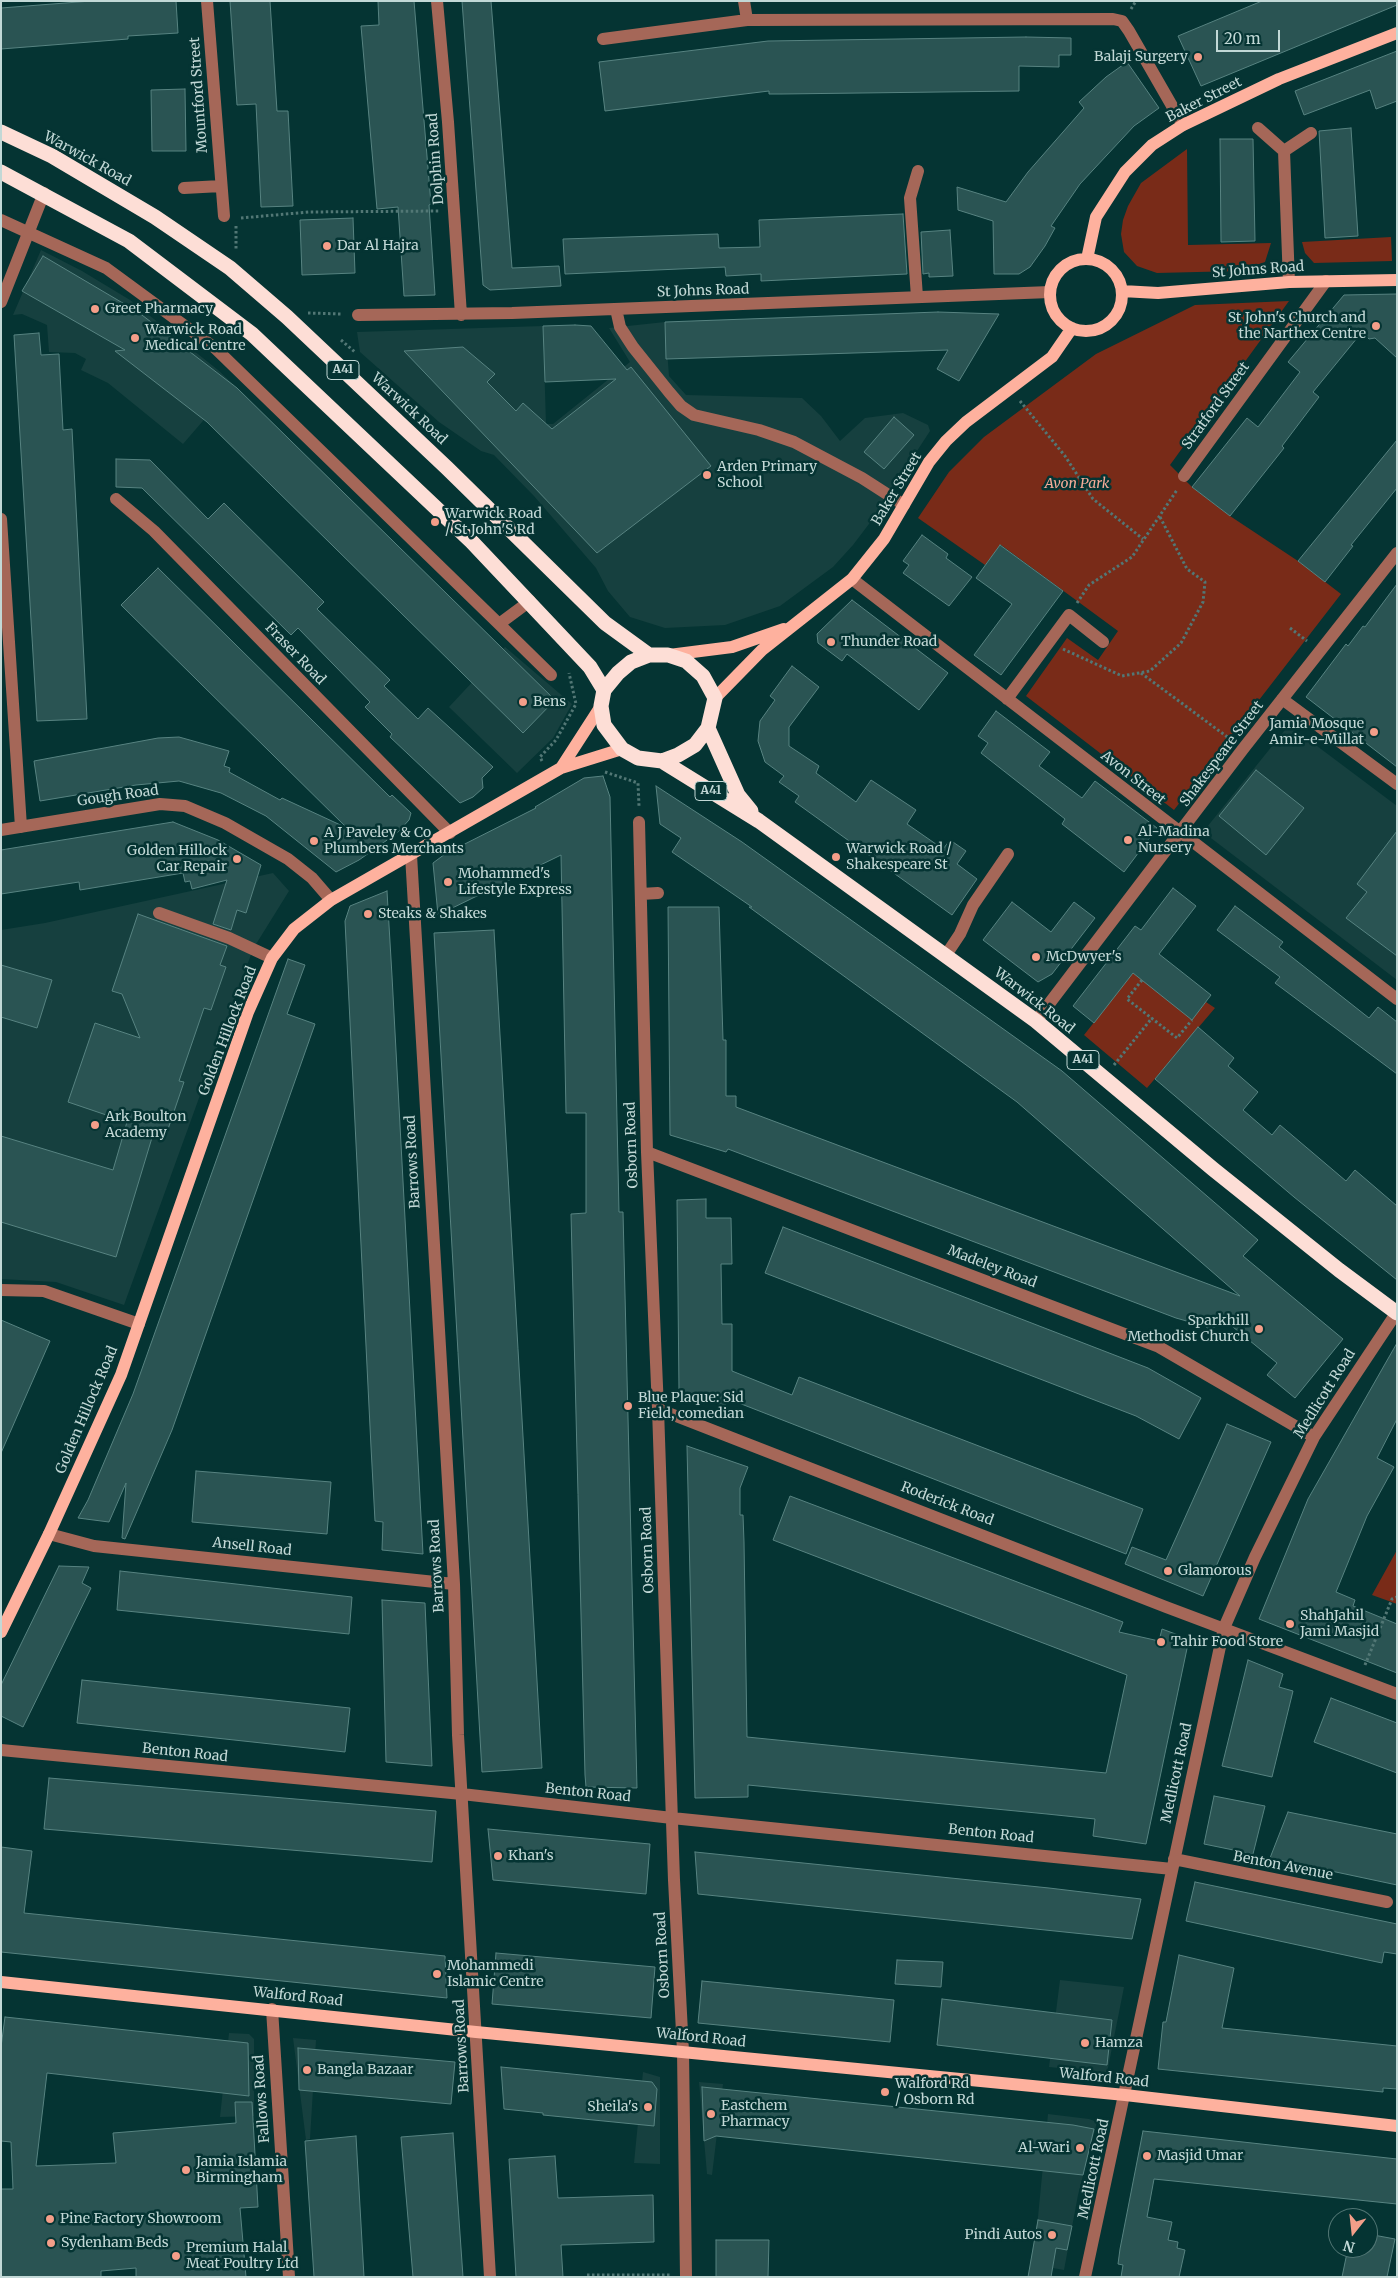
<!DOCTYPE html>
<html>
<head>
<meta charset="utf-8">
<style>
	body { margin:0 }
	#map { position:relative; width:1398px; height:2278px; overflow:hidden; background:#053433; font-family:Merriweather,serif }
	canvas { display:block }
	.frame { position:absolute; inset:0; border:2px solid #c2d8d6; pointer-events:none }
	.north { position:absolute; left:1328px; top:2208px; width:50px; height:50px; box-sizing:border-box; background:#053433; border:1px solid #517674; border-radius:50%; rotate:196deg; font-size:14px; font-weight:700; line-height:20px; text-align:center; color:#c2d8d6 }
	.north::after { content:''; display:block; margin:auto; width:18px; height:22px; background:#f49e89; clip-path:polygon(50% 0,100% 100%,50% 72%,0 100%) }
	.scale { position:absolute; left:1216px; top:30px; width:64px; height:22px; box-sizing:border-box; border:2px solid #c2d8d6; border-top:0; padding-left:6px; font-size:15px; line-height:18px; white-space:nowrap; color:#c2d8d6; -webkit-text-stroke:4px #053433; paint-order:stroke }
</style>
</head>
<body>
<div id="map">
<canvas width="1398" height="2278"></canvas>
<div class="frame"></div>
<div class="north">N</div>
<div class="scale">20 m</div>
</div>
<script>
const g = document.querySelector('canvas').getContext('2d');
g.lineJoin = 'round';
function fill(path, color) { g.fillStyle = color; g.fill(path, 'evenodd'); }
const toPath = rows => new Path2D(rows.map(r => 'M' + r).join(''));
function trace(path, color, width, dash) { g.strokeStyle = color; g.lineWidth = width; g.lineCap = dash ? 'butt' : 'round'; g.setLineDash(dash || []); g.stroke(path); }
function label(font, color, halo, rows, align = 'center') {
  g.font = font + ' Merriweather,serif'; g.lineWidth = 5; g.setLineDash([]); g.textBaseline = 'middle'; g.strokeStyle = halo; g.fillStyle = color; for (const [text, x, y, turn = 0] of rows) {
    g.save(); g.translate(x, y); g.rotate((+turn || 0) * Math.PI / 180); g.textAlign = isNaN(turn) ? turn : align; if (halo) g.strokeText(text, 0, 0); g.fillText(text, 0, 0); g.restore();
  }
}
const built = toPath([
	[41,250,82,271,130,300,218,370,234,385,183,444,108,383,81,370,86,359,75,353,49,352,47,325,22,314,13,315],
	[665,322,669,376,686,395,802,398,821,416,840,441,865,418,903,413,928,425,930,431,872,520,853,545,833,567,780,606,725,625,665,628,630,617,608,591,596,568,534,496,494,455,481,451,439,422,360,352,357,332,543,326,546,424,553,424,630,362,609,328],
	[505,647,572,704,553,738,517,773,449,707],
	[1289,725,1397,806,1397,980,1203,832],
	[273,873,289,891,253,949,124,1305,56,1282,1,1279,1,930,45,923],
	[1060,1980,1124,1987,1107,2073,1049,2067],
	[229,2033,249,2034,254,2039,254,2116,220,2117],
	[293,2038,316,2040,310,2139,306,2140],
	[643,2072,660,2077,660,2164,634,2163],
	[699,2082,723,2084,712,2175,707,2174],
	[1048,2114,1089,2119,1097,2122,1078,2195,1064,2270,1030,2264,1038,2217]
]);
const green = toPath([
	[1187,149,1188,245,1271,243,1265,262,1238,271,1157,273,1137,266,1124,252,1121,234,1123,220,1128,206,1141,183],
	[1391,237,1392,261,1314,263,1305,253,1302,242],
	[1289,301,1170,465,1192,487,1230,516,1298,561,1341,594,1174,810,1026,696,1067,638,1098,660,1118,631,1001,545,985,565,918,518,949,472,984,437,1096,354,1195,305],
	[1147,955,1192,1019,1206,1002,1215,1008,1147,1088,1084,1035],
	[1397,1550,1397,1604,1372,1595]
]);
const building = toPath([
	[91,1,176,1,178,33,128,36,128,39,1,49,1,8,91,1],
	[230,1,270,1,277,111,288,111,293,206,261,207,256,104,237,105,230,1],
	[378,1,414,1,431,204,429,205,435,295,404,296,398,207,377,209,361,26,379,25,378,1],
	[462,1,491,1,512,268,559,266,561,286,490,290,483,285,462,1],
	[1262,1,1397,1,1397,5,1201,86,1178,36,1262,1],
	[1026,37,1071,38,1071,55,1059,55,1059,67,1019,66,1019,91,782,94,769,94,769,91,605,111,599,62,768,41,1026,37],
	[1397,51,1397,101,1376,109,1370,90,1304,115,1295,91,1397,51],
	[1127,62,1159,108,1134,126,1080,184,1051,226,1055,228,1045,246,1030,267,1019,274,994,274,993,221,958,210,957,187,1006,202,1028,172,1084,108,1079,102,1106,77,1127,62],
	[185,89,186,151,152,151,151,90,185,89],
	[1351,128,1358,236,1325,238,1319,131,1351,128],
	[1220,139,1253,139,1255,241,1221,242,1220,139],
	[903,214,907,274,761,281,761,274,726,276,725,267,565,274,563,239,718,234,719,248,760,247,759,220,903,214],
	[353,218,355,273,302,275,300,220,353,218],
	[950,230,953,276,929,277,929,273,923,274,921,232,950,230],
	[43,256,138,312,237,388,555,700,523,733,207,422,115,351,125,350,22,291,43,256],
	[1397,294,1397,358,1375,338,1369,339,1362,332,1313,392,1319,397,1282,446,1284,448,1230,516,1192,487,1247,418,1258,427,1300,372,1288,362,1344,295,1397,294],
	[938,312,999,314,959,381,937,369,948,350,666,359,665,322,938,312],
	[575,325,591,326,627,370,631,367,711,466,597,553,404,351,463,347,495,374,487,382,516,411,523,403,552,429,616,379,545,382,543,326,575,325],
	[39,333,41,355,59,354,63,430,72,429,87,719,37,721,14,335,39,333],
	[894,417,914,435,884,469,864,452,894,417],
	[1397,440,1397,488,1351,545,1353,546,1325,582,1298,561,1397,440],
	[116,459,150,460,208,519,224,503,324,602,317,609,390,680,384,686,418,719,428,708,493,767,482,778,483,788,473,797,460,803,390,737,392,734,365,707,370,702,298,628,291,635,142,488,116,487,116,459],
	[922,535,948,554,946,558,972,577,949,606,903,573,909,565,903,561,922,535],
	[1000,545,1063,591,1001,675,974,655,1012,604,976,578,1000,545],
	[158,568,390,797,392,795,411,813,409,820,397,833,359,860,336,872,266,816,221,793,179,781,136,785,40,801,34,761,158,738,179,737,229,751,224,766,230,768,229,772,280,800,282,798,347,828,121,605,158,568],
	[1397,584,1397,767,1306,697,1346,644,1348,646,1363,626,1365,627,1397,584],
	[852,600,948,673,919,710,847,654,842,661,818,643,817,634,852,600],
	[792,666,819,687,789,727,789,746,819,766,816,773,856,802,871,780,916,810,907,824,943,849,950,840,966,851,957,864,977,879,952,915,795,802,799,796,779,782,784,776,765,762,758,741,760,721,775,700,770,696,792,666],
	[996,711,1050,752,1039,766,1082,798,1095,781,1157,828,1124,872,1062,824,1065,819,981,753,988,743,978,736,996,711],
	[1256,770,1304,808,1266,855,1219,816,1256,770],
	[603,776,610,797,619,1212,623,1212,637,1788,586,1787,585,1775,571,1214,586,1213,586,1113,566,1113,561,855,438,915,433,863,445,854,536,808,535,807,584,778,603,776],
	[656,786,742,842,1062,1071,1258,1240,1243,1256,1343,1339,1295,1398,1267,1375,1277,1363,1222,1318,1211,1331,1194,1317,1190,1322,1176,1318,728,1149,726,1152,670,1135,668,907,719,907,723,1040,726,1040,726,1096,736,1096,736,1107,1240,1296,1017,1102,749,907,752,907,672,852,681,838,660,824,656,786],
	[173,822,218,840,261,865,246,913,237,910,231,930,213,924,227,880,192,889,190,881,185,882,183,873,80,890,79,882,1,894,1,850,173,822],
	[1397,831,1397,956,1346,918,1367,892,1357,884,1397,831],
	[1173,888,1196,906,1159,954,1211,995,1192,1020,1133,973,1094,1023,1073,1006,1135,926,1141,930,1173,888],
	[387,891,392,976,423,1554,382,1550,383,1522,375,1521,371,1447,345,921,350,906,387,891],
	[1012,902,1051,932,1074,902,1095,918,1052,974,1038,982,983,940,1012,902],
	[1235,906,1283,942,1279,947,1369,1018,1378,1007,1397,1022,1397,1074,1275,983,1280,977,1217,930,1235,906],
	[138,914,227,946,220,965,226,967,211,1010,204,1008,179,1081,184,1082,166,1135,154,1131,116,1257,1,1222,1,1136,113,1170,127,1122,68,1102,95,1023,140,1038,122,994,112,991,138,914],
	[494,930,542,1768,482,1772,434,933,494,930],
	[288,959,305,965,287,1014,315,1024,172,1430,125,1539,122,1538,126,1483,109,1522,78,1518,88,1500,133,1394,288,959],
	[1,965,52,980,37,1028,1,1017,1,965],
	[1198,1027,1234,1058,1228,1066,1258,1092,1243,1110,1272,1135,1280,1125,1346,1181,1355,1170,1397,1206,1397,1280,1294,1197,1155,1079,1198,1027],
	[706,1199,706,1218,731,1218,732,1264,721,1264,722,1324,732,1324,732,1371,792,1395,799,1377,1143,1509,1126,1554,726,1398,725,1406,679,1391,677,1200,706,1199],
	[783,1227,1148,1368,1201,1398,1179,1439,1136,1416,765,1273,783,1227],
	[1,1320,50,1341,1,1453,1,1320],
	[1397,1343,1397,1419,1377,1458,1394,1467,1367,1516,1336,1592,1355,1600,1353,1606,1397,1624,1397,1673,1259,1619,1308,1499,1397,1343],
	[1227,1424,1271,1442,1203,1596,1125,1564,1132,1547,1166,1560,1227,1424],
	[687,1446,748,1467,740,1488,740,1515,743,1515,744,1542,747,1737,1106,1773,1127,1675,773,1540,790,1496,1123,1622,1119,1632,1159,1641,1162,1629,1189,1639,1146,1844,1093,1836,1095,1819,1047,1814,748,1785,748,1797,695,1798,687,1446],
	[196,1471,331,1482,327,1534,192,1522,196,1471],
	[59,1566,89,1567,82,1583,91,1588,23,1727,1,1716,1,1685,59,1566],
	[120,1571,352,1597,349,1634,117,1610,120,1571],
	[382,1600,425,1603,432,1766,386,1762,382,1600],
	[1248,1660,1283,1674,1279,1687,1293,1691,1272,1777,1222,1766,1248,1660],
	[82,1680,350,1708,345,1752,77,1723,82,1680],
	[1331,1698,1397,1723,1397,1773,1314,1742,1331,1698],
	[49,1778,436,1811,432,1862,44,1829,49,1778],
	[1214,1796,1265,1806,1253,1854,1204,1844,1214,1796],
	[1288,1812,1397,1834,1397,1885,1270,1858,1288,1812],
	[488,1829,650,1844,646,1894,493,1880,488,1829],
	[1,1847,32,1851,24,1913,445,1956,447,1998,1,1952,1,1847],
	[695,1852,1049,1888,1141,1899,1132,1939,698,1894,695,1852],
	[1195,1882,1397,1924,1397,1954,1384,1952,1382,1963,1186,1921,1195,1882],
	[496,1953,655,1967,651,2018,492,2004,496,1953],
	[1179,1955,1234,1968,1222,2028,1397,2046,1397,2089,1383,2088,1383,2092,1158,2069,1163,2022,1166,2022,1179,1955],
	[897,1960,943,1962,941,1987,895,1984,897,1960],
	[702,1981,894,2000,890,2042,698,2023,702,1981],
	[942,1999,1112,2020,1107,2065,937,2045,942,1999],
	[5,2017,248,2043,249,2096,47,2073,36,2166,116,2163,113,2133,236,2123,235,2102,252,2102,258,2207,240,2208,246,2277,136,2277,136,2268,101,2271,101,2277,1,2277,1,2189,13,2189,11,2142,1,2141,1,2047,5,2017],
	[298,2048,455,2062,451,2104,299,2090,298,2048],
	[501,2067,652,2082,657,2089,654,2126,543,2115,543,2113,504,2109,501,2067],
	[702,2087,1073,2125,1094,2129,1083,2175,716,2136,704,2141,702,2087],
	[1143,2131,1397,2159,1397,2204,1154,2179,1147,2217,1172,2222,1168,2240,1178,2242,1177,2248,1185,2250,1179,2277,1121,2277,1123,2265,1118,2264,1120,2249,1143,2131],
	[453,2133,463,2277,413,2277,401,2137,453,2133],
	[356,2136,364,2277,314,2277,305,2141,356,2136],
	[555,2156,558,2198,653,2195,654,2242,561,2245,563,2277,516,2277,509,2159,555,2156],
	[1038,2220,1072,2226,1067,2250,1056,2248,1051,2277,1028,2277,1038,2220],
	[1368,2234,1395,2239,1387,2277,1342,2277,1348,2248,1368,2248,1368,2234],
	[716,2240,769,2240,768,2277,716,2277,716,2240]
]);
const path = toPath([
	[1131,9,1136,1],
	[241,218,309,212,439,211],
	[236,226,236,250],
	[308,313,342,314],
	[341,340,356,353],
	[1020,401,1065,456,1093,499,1143,539],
	[1077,603,1089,585,1132,557,1177,490],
	[1290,628,1307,641],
	[1063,649,1122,676,1150,671,1181,643,1203,602,1205,582,1187,569,1160,517],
	[1141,673,1230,739],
	[542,761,540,757,556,740,576,704,569,673],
	[605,772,638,783,639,806],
	[1142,980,1127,999,1177,1038,1192,1020],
	[1114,1065,1152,1018],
	[1365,1665,1392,1599,1397,1597],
	[587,2275,670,2275]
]);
const minor = toPath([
	[207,1,224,216],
	[437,1,448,122,461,315],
	[744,1,747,20],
	[603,39,747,20,1113,19,1122,21,1129,31,1183,125],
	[1258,128,1284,151,1311,133],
	[1284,151,1289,282],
	[184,188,221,186],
	[1,220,106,268,215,348,499,624,530,601],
	[917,297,910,198,918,171],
	[1,302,44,193],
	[616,309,620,327,633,347,669,392,681,406,694,415,759,430,794,442,862,478,904,505],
	[358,315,512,313,1050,292],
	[1184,476,1326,281],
	[116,499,154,531,450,833],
	[1,519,21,827],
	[852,579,1397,999],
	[499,624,551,675],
	[1007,699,1069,615,1103,642],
	[1282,699,1397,784],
	[639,822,647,1152,658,1409,674,1880,683,2051,686,2277],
	[1,830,160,804,185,806,225,823,288,859,312,878,331,900],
	[411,855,454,1584,458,1735,490,2277],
	[641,894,658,893],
	[159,913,229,938,272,958],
	[946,955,960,934,973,905,1008,854],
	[1036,1021,1243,749,1397,553],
	[647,1152,1159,1347,1314,1437],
	[1,1290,44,1291,139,1324],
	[658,1409,1166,1607,1397,1694],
	[49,1534,94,1546,454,1584],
	[1,1750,462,1794,672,1818,1172,1869],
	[1174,1859,1387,1902],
	[272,2009,289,2277],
	[1085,2277,1224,1628,1255,1557,1314,1437,1397,1312]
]);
const major = toPath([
	[1087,259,1096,217,1125,172,1152,145,1183,125,1279,79,1397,33],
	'1050 295a36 36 0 1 1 72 0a36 36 0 1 1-72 0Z',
	[1122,291,1158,293,1289,282,1397,280],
	[669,655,732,647,784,629],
	[715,698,762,650,852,579,884,539,929,462,946,441,966,422,1052,357,1072,328],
	[561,768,601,706],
	[1,1632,49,1534,121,1375,248,1012,272,958,294,929,331,900,561,768,622,749],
	[1,1982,476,2032,1125,2095,1397,2126]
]);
const highway = toPath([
	[1,132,52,156,155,217,230,268,287,317,447,468,605,623,649,655],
	[1,172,129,241,252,334,472,542,590,667,604,690],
	[649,655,668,655,686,661,703,676,715,698,708,728,695,745,678,755,662,761,638,758,622,749,604,725,601,706,604,690,618,673,631,662,649,655],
	[708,728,738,795,751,811],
	[662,761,759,821,1036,1021,1213,1169,1339,1270,1397,1313]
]);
const markers = [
	[1198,57,5,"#f49e89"],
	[327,246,5,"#f49e89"],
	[95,309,5,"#f49e89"],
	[1376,326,5,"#f49e89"],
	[135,338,5,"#f49e89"],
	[707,475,5,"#f49e89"],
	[435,522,5,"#f49e89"],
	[831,642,5,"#f49e89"],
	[523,702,5,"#f49e89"],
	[1374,732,5,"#f49e89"],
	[1128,840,5,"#f49e89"],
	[314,841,5,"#f49e89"],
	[836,857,5,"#f49e89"],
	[237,859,5,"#f49e89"],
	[448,882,5,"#f49e89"],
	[368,914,5,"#f49e89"],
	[1036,957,5,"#f49e89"],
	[95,1125,5,"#f49e89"],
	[1259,1329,5,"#f49e89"],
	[628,1406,5,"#f49e89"],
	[1168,1571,5,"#f49e89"],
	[1290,1624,5,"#f49e89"],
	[1161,1642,5,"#f49e89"],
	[498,1856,5,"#f49e89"],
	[437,1974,5,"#f49e89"],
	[1085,2043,5,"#f49e89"],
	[307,2070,5,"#f49e89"],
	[885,2092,5,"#f49e89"],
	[648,2107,5,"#f49e89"],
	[711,2114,5,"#f49e89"],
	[1080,2148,5,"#f49e89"],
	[1147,2156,5,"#f49e89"],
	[186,2170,5,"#f49e89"],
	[50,2219,5,"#f49e89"],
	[1052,2235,5,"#f49e89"],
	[51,2243,5,"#f49e89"],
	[176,2256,5,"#f49e89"]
];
const shields = [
	[343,370,32],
	[711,791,32],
	[1083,1060,32]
];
const shieldNames = [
	["A41",343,370],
	["A41",711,791],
	["A41",1083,1060]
];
const poiNames = [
	["Balaji Surgery",1188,57,"right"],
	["Dar Al Hajra",337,246],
	["Greet Pharmacy",105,309],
	["St John's Church and",1366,318,"right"],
	["the Narthex Centre",1366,334,"right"],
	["Warwick Road",145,330],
	["Medical Centre",145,346],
	["Arden Primary",717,467],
	["School",717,483],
	["Warwick Road",445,514],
	["/ St John'S Rd",445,530],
	["Thunder Road",841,642],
	["Bens",533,702],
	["Jamia Mosque",1364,724,"right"],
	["Amir-e-Millat",1364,740,"right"],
	["Al-Madina",1138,832],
	["Nursery",1138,848],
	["A J Paveley & Co",324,833],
	["Plumbers Merchants",324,849],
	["Warwick Road /",846,849],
	["Shakespeare St",846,865],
	["Golden Hillock",227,851,"right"],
	["Car Repair",227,867,"right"],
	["Mohammed's",458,874],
	["Lifestyle Express",458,890],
	["Steaks & Shakes",378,914],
	["McDwyer's",1046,957],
	["Ark Boulton",105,1117],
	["Academy",105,1133],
	["Sparkhill",1249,1321,"right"],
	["Methodist Church",1249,1337,"right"],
	["Blue Plaque: Sid",638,1398],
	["Field, comedian",638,1414],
	["Glamorous",1178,1571],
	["ShahJahil",1300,1616],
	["Jami Masjid",1300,1632],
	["Tahir Food Store",1171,1642],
	["Khan's",508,1856],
	["Mohammedi",447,1966],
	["Islamic Centre",447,1982],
	["Hamza",1095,2043],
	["Bangla Bazaar",317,2070],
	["Walford Rd",895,2084],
	["/ Osborn Rd",895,2100],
	["Eastchem",721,2106],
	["Pharmacy",721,2122],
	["Sheila's",638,2107,"right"],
	["Al-Wari",1070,2148,"right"],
	["Masjid Umar",1157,2156],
	["Jamia Islamia",196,2162],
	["Birmingham",196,2178],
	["Pine Factory Showroom",60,2219],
	["Pindi Autos",1042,2235,"right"],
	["Sydenham Beds",61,2243],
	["Premium Halal",186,2248],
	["Meat Poultry Ltd",186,2264]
];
const streetNames = [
	["Mountford Street",199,95,-94],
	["Baker Street",1204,100,-27],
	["Warwick Road",87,159,29],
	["Dolphin Road",436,159,-94],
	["St Johns Road",1258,270,-4],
	["St Johns Road",703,291,-2],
	["Stratford Street",1216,406,-54],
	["Warwick Road",409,409,43],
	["Baker Street",897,489,-59],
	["Fraser Road",295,654,46],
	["Shakespeare Street",1222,754,-53],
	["Avon Street",1133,778,38],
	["Gough Road",118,796,-8],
	["Warwick Road",1034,1001,38],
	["Golden Hillock Road",228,1031,-69],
	["Osborn Road",632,1145,-92],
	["Barrows Road",413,1162,-93],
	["Madeley Road",992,1267,21],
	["Medlicott Road",1325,1394,-58],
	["Golden Hillock Road",87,1410,-67],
	["Roderick Road",947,1504,21],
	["Ansell Road",252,1547,6],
	["Osborn Road",648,1550,-92],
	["Barrows Road",437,1566,-93],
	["Benton Road",185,1753,6],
	["Medlicott Road",1177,1773,-78],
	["Benton Road",588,1793,6],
	["Benton Road",991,1834,6],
	["Benton Avenue",1283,1866,11],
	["Osborn Road",663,1955,-93],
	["Walford Road",298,1997,6],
	["Walford Road",701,2038,6],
	["Barrows Road",462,2046,-93],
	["Walford Road",1104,2078,6],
	["Fallows Road",262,2099,-94],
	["Medlicott Road",1094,2169,-78]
];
const parkNames = [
	["Avon Park",1077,484]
];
fill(built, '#16403f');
fill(green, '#792b18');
fill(building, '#2a5453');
trace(building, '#578381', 1);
trace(path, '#527775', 3, [2.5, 2.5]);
trace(minor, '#a56758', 12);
trace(major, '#feb19e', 12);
trace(highway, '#fdded6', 15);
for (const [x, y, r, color] of markers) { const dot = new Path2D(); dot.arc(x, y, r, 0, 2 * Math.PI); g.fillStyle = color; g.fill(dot); trace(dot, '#053433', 2); }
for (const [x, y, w] of shields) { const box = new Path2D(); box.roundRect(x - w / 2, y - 9.5, w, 19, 4); g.fillStyle = '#053433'; g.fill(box); trace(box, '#c2d8d6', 1); }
label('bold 12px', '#c2d8d6', null, shieldNames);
label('14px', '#c2d8d6', '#053433', poiNames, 'left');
label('14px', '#c2d8d6', '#053433', streetNames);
label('italic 14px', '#f6ab98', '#053433', parkNames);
</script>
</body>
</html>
